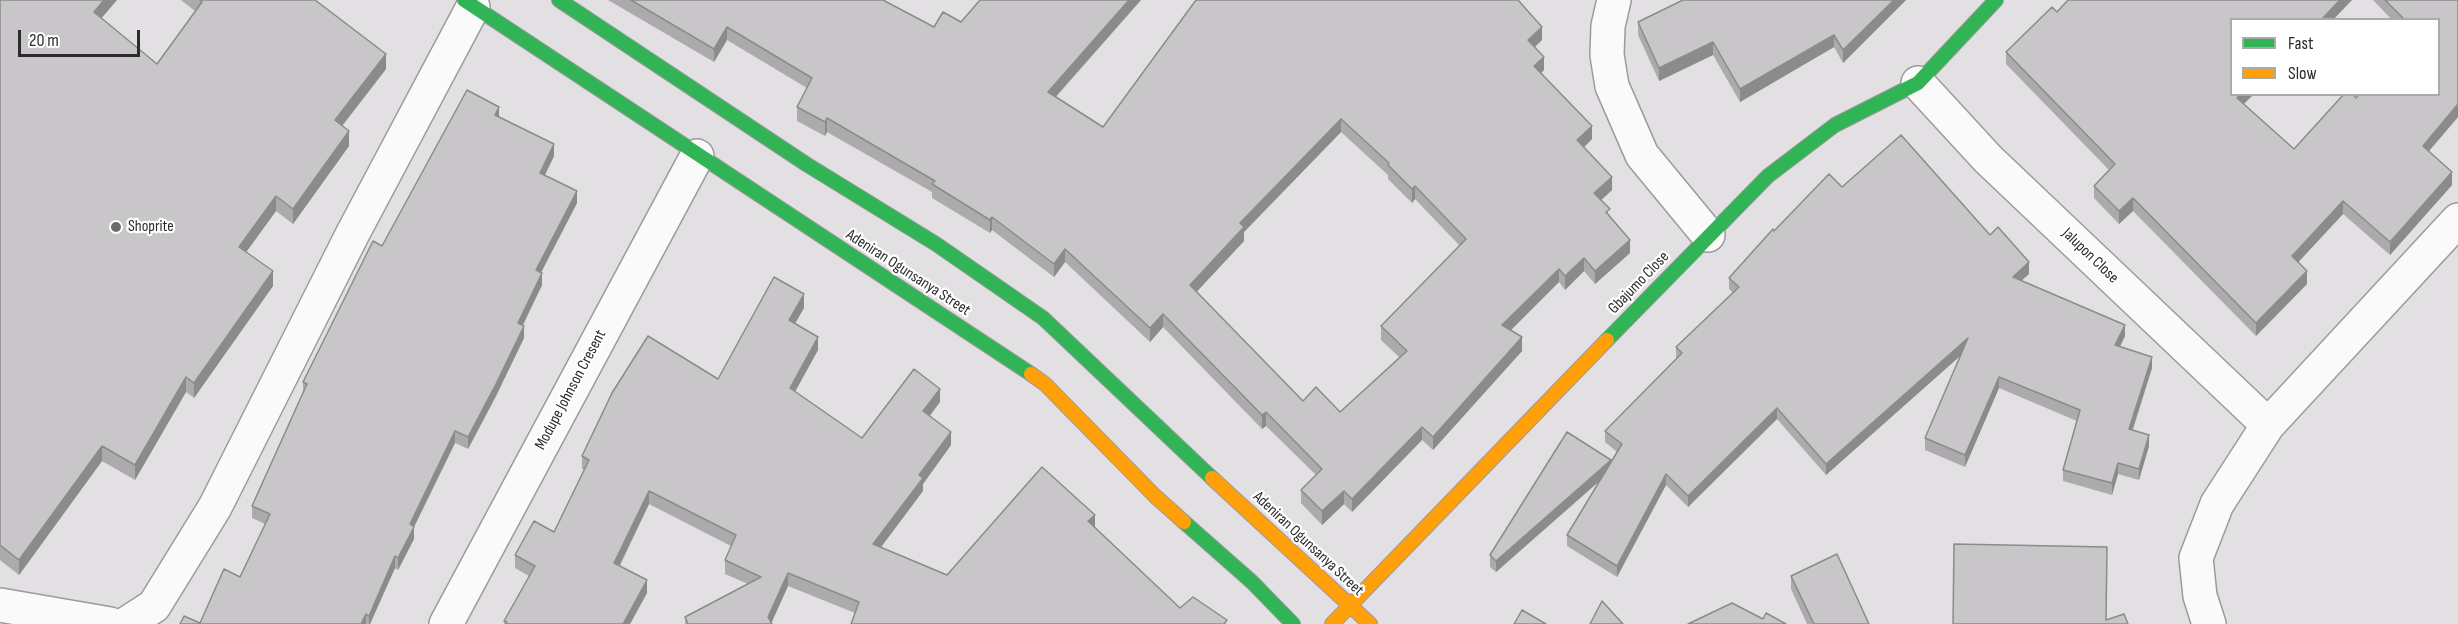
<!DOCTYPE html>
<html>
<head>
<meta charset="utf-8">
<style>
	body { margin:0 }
	#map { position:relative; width:2458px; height:624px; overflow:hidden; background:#e3e0e4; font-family:"Sofia Sans Condensed",sans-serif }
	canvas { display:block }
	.legend { position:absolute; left:2230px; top:18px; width:210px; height:78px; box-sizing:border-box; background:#fff; border:2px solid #abaaab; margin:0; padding:8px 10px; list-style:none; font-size:18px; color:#2d2b2e }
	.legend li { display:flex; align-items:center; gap:12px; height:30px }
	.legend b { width:30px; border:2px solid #abaaab }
	.scale { position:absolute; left:18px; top:30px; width:122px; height:27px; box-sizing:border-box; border:3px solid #2d2b2e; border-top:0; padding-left:8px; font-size:18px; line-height:21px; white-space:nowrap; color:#2d2b2e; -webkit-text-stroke:4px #fff; paint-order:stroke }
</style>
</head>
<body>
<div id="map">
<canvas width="2458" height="624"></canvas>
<ul class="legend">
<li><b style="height:8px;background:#30b455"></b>Fast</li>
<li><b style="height:8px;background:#ff9f0a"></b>Slow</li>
</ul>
<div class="scale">20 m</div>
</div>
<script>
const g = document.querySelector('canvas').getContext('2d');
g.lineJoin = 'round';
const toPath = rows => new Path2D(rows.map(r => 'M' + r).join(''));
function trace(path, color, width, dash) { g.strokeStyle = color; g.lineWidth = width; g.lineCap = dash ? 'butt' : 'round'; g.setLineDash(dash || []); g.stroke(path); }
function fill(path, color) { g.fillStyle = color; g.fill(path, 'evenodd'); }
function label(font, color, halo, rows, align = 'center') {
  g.font = font + ' "Sofia Sans Condensed",sans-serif'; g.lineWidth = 4.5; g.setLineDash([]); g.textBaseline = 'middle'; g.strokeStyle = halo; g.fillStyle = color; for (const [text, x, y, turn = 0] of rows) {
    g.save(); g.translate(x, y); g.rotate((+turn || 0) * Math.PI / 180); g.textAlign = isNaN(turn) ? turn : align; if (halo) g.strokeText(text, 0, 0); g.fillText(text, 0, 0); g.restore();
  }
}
const street = toPath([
	[1614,0,1608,26,1607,55,1612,86,1642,155,1708,235],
	[1918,83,1988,159,2268,425],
	[0,605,110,624],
	[126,624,154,606,215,507,353,233,473,7],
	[446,624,697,156],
	[2209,624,2200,596,2196,558,2217,504,2268,425,2458,220]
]);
const fast = toPath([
	[464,0,1031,374],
	[559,0,806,164,936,244,1043,318,1212,478],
	[1607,340,1768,176,1835,125,1918,83,1996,0],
	[1184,522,1252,582,1293,624]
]);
const slow = toPath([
	[1031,374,1045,384,1155,496,1184,522],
	[1212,478,1370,624],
	[1332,624,1607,340]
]);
const wall = toPath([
	[0,0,117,0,101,18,157,64,195,11,181,0,315,0,386,69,342,126,349,146,293,224,276,211,246,252,273,286,194,398,186,392,135,480,102,461,19,575,0,560],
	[608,0,883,0,934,27,961,22,980,0,1141,0,1056,97,1103,127,1542,40,1535,47,1544,70,1541,73,1592,139,1584,147,1612,190,1601,200,1630,253,1595,284,1584,271,1565,290,1559,282,1511,330,1522,351,1433,450,1422,440,1352,512,1344,504,1322,525,1301,503,1301,490,1316,475,1266,426,1262,429,1163,327,1150,342,1065,262,1054,277,992,230,990,233,932,198,932,192,827,132,825,136,797,121,797,107,807,88,727,40,714,62],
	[1341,132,1388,175,1388,179,1412,203,1415,199,1460,246,1381,326,1381,340,1399,357,1340,412,1303,401,1196,292,1244,241,1244,232],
	[1683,0,1906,0,1843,63,1834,47,1740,102,1713,55,1659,81,1638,35,1638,22],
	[2373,0,2458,0,2458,117,2429,151,2452,185,2390,255,2343,214,2298,262,2307,284,2256,336,2133,211,2119,224,2094,198,2094,186,2109,170,2006,64,2006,52,2057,12,2232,94,2254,94,2244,104,2294,149,2356,98,2439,20,2392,20],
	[499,117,554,156,545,175,577,203,541,273,542,285,523,325,524,338,496,396,468,449,455,443,414,527,414,539,398,570,395,568,370,624,180,624,200,623,240,577,265,524,252,518,252,506,303,392,303,382,382,246],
	[1842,187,1990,235,2029,274,2021,281,2125,336,2120,347,2152,368,2133,430,2149,446,2139,480,2118,474,2112,495,2063,481,2063,470,2077,421,1999,388,1965,467,1925,450,1925,438,1960,356,1826,475,1777,419,1688,507,1666,485,1617,577,1567,546,1567,535,1599,481,1496,572,1490,567,1490,555,1611,462,1617,452,1605,442,1605,431,1676,359,1676,347,1733,293,1729,289,1729,278,1774,231],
	[804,308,795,324,818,350,795,391,862,438,940,402,930,416,951,445,923,484,923,491,880,547,947,575,1095,527,1180,608,1227,624,855,613,788,586,771,623,772,624,685,624,685,617,748,584,725,574,725,560,731,546,649,504,620,566,647,593,630,624,504,624,504,621,529,576,515,568,515,555,554,532,584,470,582,469,582,456,718,379],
	[1791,576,1869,624,1807,624,1791,589]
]);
const shadedWall = toPath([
	[104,0,117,0,94,27,94,12],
	[1129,0,1141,0,1048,105,1048,92],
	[1894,0,1906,0,1843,63,1843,50],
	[2340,0,2352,0,2333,20,2321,20],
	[727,27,727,40,714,62,714,49],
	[1542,27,1542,40,1528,53,1528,40],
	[1834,35,1834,47,1740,102,1740,89],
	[1713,42,1713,55,1659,81,1659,68],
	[386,54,386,69,335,135,335,120],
	[1544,57,1544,70,1534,80,1534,66],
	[2240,94,2254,94,2237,110,2237,98],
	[2458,104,2458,117,2423,158,2423,146],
	[499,107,499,119,495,115],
	[827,118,827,132,825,136,825,122],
	[1341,119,1341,132,1244,232,1244,241,1190,299,1190,285,1240,223],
	[1592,126,1592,139,1577,154,1577,140],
	[349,131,349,146,293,224,293,209],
	[554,144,554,156,540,185,540,173],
	[2452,172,2452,185,2390,255,2390,242],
	[1612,177,1612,190,1594,207,1594,193],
	[1415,186,1415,199,1412,203,1412,189],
	[577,191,577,203,536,282,536,270],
	[276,196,276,211,239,262,239,247],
	[2133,198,2133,211,2119,224,2119,211],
	[2343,201,2343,214,2292,269,2292,256],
	[992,217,992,230,990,233,990,220],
	[1630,240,1630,253,1595,284,1595,271],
	[1065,249,1065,262,1054,277,1054,264],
	[1584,258,1584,271,1565,290,1565,276],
	[2029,262,2029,274,2013,288,2013,277],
	[1559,269,1559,282,1502,339,1502,325],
	[273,271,273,286,194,398,194,383],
	[2307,271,2307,284,2256,336,2256,323],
	[542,273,542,285,518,335,518,323],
	[804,294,804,308,789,333,789,320],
	[1163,314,1163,327,1150,342,1150,328],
	[2125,325,2125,336,2115,356,2115,345],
	[524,326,524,338,496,396,468,449,468,437],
	[818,337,818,350,790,401,790,388],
	[1522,337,1522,351,1433,450,1433,437],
	[1968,338,1968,349,1826,475,1826,464],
	[2152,357,2152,368,2129,440,2129,429],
	[186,377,186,392,135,480,135,465],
	[1999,377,1999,388,1965,467,1965,455],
	[940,389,940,402,923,424,923,411],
	[1777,408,1777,419,1688,507,1688,496],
	[1266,412,1266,426,1262,429,1262,415],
	[1422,427,1422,440,1352,512,1352,499],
	[455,431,455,443,412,531,414,527,414,539,398,570,398,558,410,524],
	[951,432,951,445,923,484,923,491,873,558,873,544,919,475],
	[2149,435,2149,446,2139,480,2139,469],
	[102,446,102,461,19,575,19,560],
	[1611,460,1611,471,1496,572,1496,561],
	[2118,463,2118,474,2112,495,2112,483],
	[1666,474,1666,485,1617,577,1617,566],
	[649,491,649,504,614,576,614,563],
	[1344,491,1344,504,1322,525,1322,511],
	[1095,515,1095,528,1088,521],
	[395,556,395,568,370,624,369,624,369,616],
	[788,573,788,586,771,624,768,617],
	[647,580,647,593,630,624,623,624],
	[366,614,366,624,361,624]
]);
const building = toPath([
	[0,0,104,0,94,12,157,64,202,2,200,0,315,0,386,54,335,120,349,131,293,209,276,196,239,247,273,271,194,383,186,377,135,465,102,446,19,560,0,545,0,0],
	[631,0,883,0,934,27,943,12,961,22,980,0,1129,0,1048,92,1103,127,1196,0,1518,0,1542,27,1528,40,1544,57,1534,66,1592,126,1577,140,1612,177,1594,193,1610,209,1606,212,1630,240,1595,271,1584,258,1565,276,1559,269,1502,325,1522,337,1433,437,1422,427,1352,499,1344,491,1322,511,1301,490,1322,469,1266,412,1262,415,1163,314,1150,328,1065,249,1054,264,992,217,990,220,932,184,935,181,827,118,825,122,797,107,812,78,727,27,714,49,631,0],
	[1341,119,1389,163,1388,165,1412,189,1415,186,1466,239,1381,326,1407,351,1340,412,1316,387,1303,401,1190,285,1244,227,1240,223,1341,119],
	[1683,0,1894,0,1843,50,1834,35,1740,89,1713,42,1659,68,1638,22,1683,0],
	[2068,0,2340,0,2321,20,2232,20,2232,94,2240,94,2237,98,2294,149,2344,94,2352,94,2356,98,2359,94,2439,94,2439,20,2405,20,2385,0,2458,0,2458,104,2423,146,2452,172,2390,242,2343,201,2292,256,2307,271,2256,323,2133,198,2119,211,2094,186,2115,164,2006,52,2052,7,2057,12,2068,0],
	[467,90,499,107,495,115,554,144,540,173,577,191,536,270,542,273,518,323,524,326,496,384,468,437,455,431,410,524,414,527,398,558,395,556,369,616,366,614,361,624,180,624,184,616,200,623,224,569,240,577,270,514,252,506,307,384,303,382,373,241,382,246,467,90],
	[1901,135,1990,235,1998,227,2029,262,2013,277,2125,325,2115,345,2152,357,2129,429,2149,435,2139,469,2118,463,2112,483,2063,470,2080,410,1999,377,1965,455,1925,438,1968,338,1826,464,1777,408,1688,496,1666,474,1617,566,1567,535,1622,444,1605,431,1682,353,1676,347,1739,287,1729,278,1773,229,1774,231,1829,174,1842,187,1901,135],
	[774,277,804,294,789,320,818,337,790,388,862,438,914,369,940,389,923,411,951,432,919,475,923,478,873,544,947,575,1042,467,1095,515,1088,521,1180,608,1193,597,1227,620,1224,624,851,624,859,602,788,573,768,617,772,624,688,624,685,617,761,577,725,560,736,535,649,491,614,563,647,580,623,624,506,624,507,622,504,621,535,566,515,555,534,521,554,532,589,460,582,456,612,393,648,336,718,379,774,277],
	[1567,432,1611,460,1496,561,1490,555,1567,432],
	[1954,544,2107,547,2106,620,2124,614,2128,624,1953,624,1954,544],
	[1837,554,1869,624,1814,624,1791,576,1837,554],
	[1602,601,1623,624,1590,624,1602,601],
	[1732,603,1763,619,1766,613,1786,624,1688,624,1732,603],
	[1522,610,1546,624,1514,624,1522,610]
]);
const markers = [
	[116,227,6,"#6d6a6e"]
];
const poiNames = [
	["Shoprite",128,227]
];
const streetNames = [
	["Jalupon Close",2090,256,44],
	["Adeniran Ogunsanya Street",908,273,33],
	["Gbajumo Close",1639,283,-46],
	["Modupe Johnson Cresent",571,390,-62],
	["Adeniran Ogunsanya Street",1308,544,43]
];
trace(street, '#9c9a9c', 36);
trace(fast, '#9c9a9c', 16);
trace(slow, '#9c9a9c', 16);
trace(street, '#fbfafb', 33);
trace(fast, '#30b455', 14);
trace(slow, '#ff9f0a', 14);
fill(wall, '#acaaac');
fill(shadedWall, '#8c8b8c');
fill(building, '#c8c6c8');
trace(building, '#8c8b8c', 1.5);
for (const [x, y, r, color] of markers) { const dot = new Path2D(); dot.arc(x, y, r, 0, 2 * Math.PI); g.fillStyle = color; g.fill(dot); trace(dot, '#fff', 2); }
label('16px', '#2d2b2e', '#fff', poiNames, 'left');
label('16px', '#2d2b2e', '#fff', streetNames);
</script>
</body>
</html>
